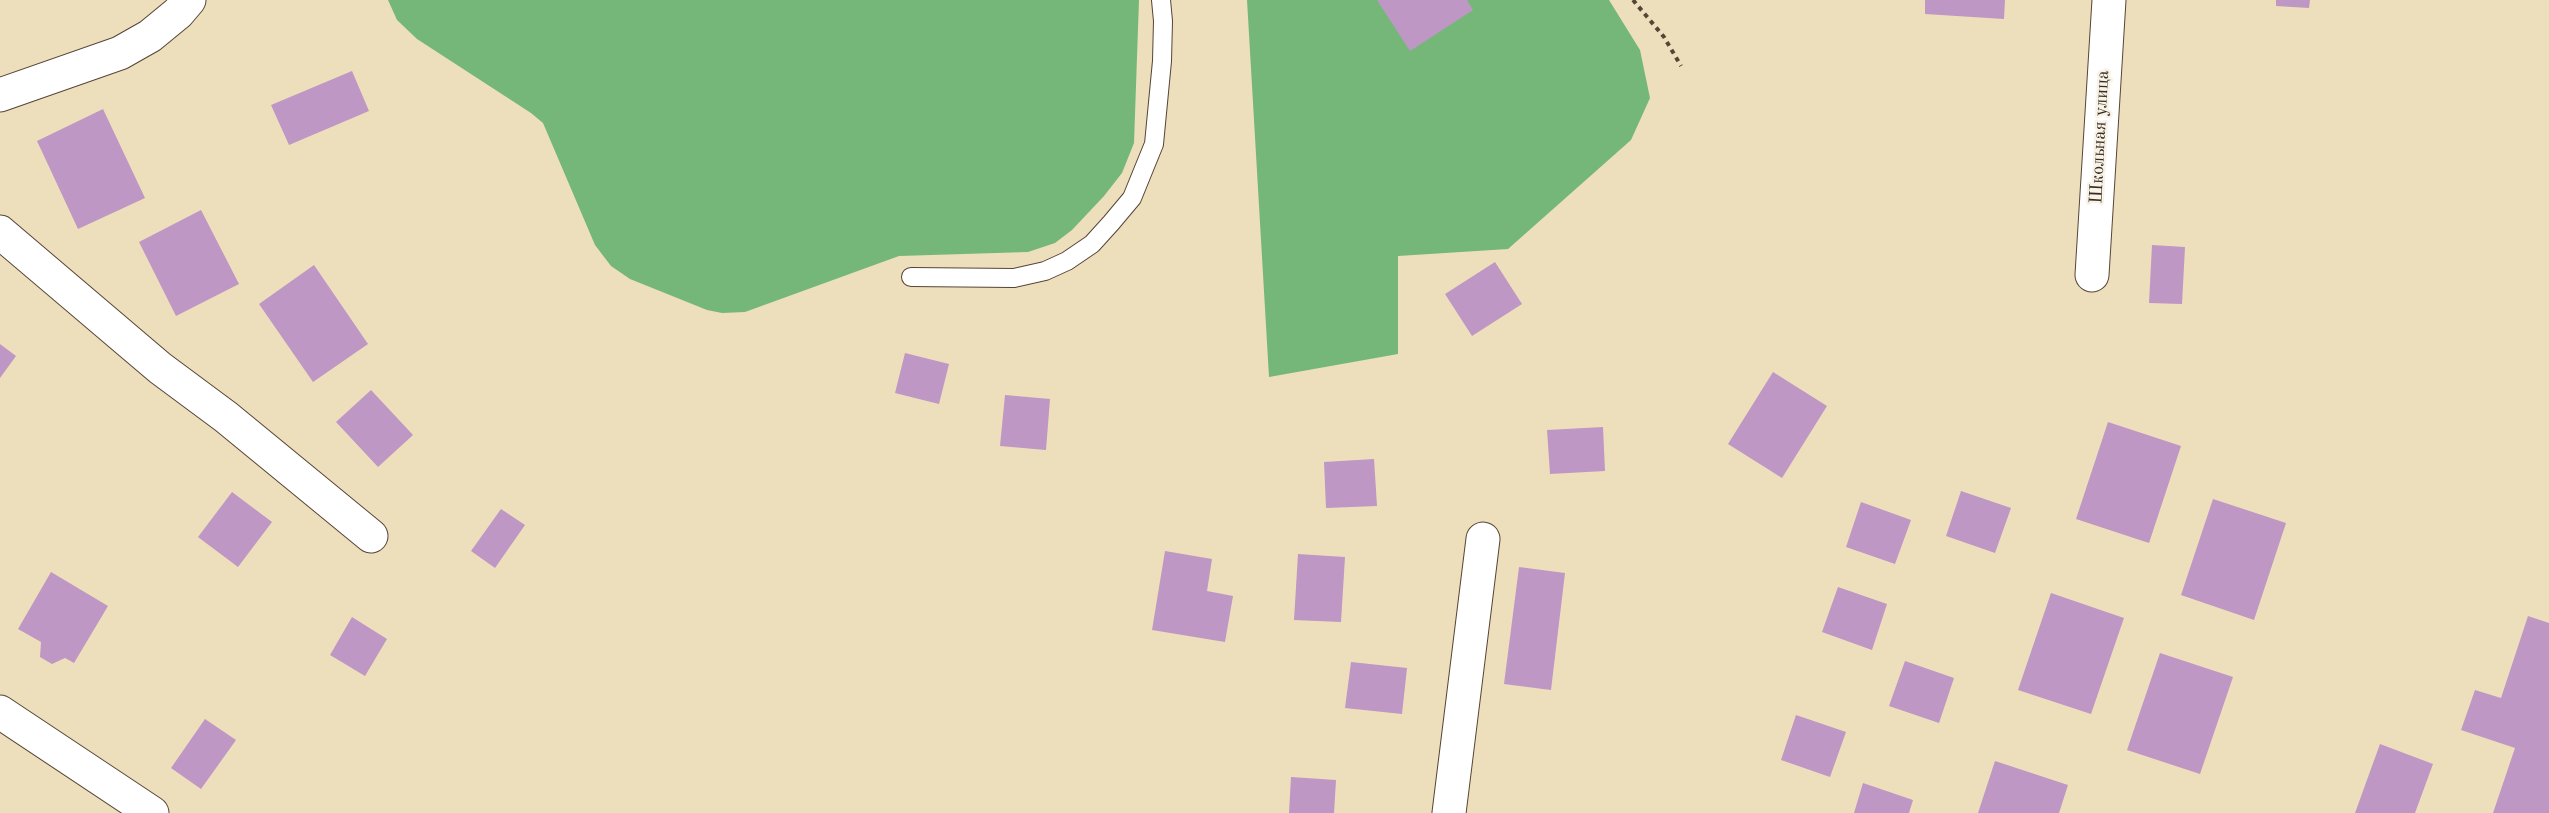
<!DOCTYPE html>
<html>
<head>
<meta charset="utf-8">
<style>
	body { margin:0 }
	canvas { display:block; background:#eddebc }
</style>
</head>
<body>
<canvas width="2549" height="813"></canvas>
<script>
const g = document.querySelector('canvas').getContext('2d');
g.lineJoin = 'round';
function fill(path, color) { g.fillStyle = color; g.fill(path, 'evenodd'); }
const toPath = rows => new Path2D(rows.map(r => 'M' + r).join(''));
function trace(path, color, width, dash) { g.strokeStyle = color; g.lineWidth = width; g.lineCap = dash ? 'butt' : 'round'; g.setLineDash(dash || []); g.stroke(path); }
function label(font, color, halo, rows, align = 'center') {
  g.font = font + ' "Old Standard TT",serif'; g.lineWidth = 5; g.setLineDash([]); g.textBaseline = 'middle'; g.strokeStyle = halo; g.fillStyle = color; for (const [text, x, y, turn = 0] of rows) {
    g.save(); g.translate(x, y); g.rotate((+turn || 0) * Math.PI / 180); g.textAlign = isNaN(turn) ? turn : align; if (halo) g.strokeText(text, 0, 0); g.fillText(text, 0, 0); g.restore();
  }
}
const forest = toPath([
	[388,0,1139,0,1134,143,1122,173,1104,196,1072,230,1055,243,1028,252,899,256,745,312,722,313,707,310,630,279,611,266,595,245,543,123,531,113,417,39,397,20],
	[1247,0,1609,0,1640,50,1650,98,1631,140,1508,249,1398,256,1398,354,1269,377]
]);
const building = toPath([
	[1377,0,1467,0,1473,10,1410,51],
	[1925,0,2005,0,2004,19,1925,14],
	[2276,0,2310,0,2309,8,2276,6],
	[352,71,369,111,289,145,271,105],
	[103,109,145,198,78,229,37,141],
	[201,210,239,284,176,316,139,242],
	[2152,245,2185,247,2182,304,2149,303],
	[1495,262,1522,304,1472,336,1445,294],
	[314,265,368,344,313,382,259,304],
	[0,344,16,356,0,378],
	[905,353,949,364,939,404,895,393],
	[1773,372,1827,406,1782,478,1728,444],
	[371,390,413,435,378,467,336,422],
	[1005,395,1050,399,1046,450,1000,446],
	[2108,422,2181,446,2149,543,2076,519],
	[1603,427,1605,471,1550,474,1547,430],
	[1374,459,1377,506,1326,508,1324,462],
	[1961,491,2011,508,1995,553,1946,536],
	[232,492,272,522,238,567,198,537],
	[2213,499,2286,523,2254,620,2181,595],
	[1861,502,1911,520,1895,564,1846,547],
	[501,509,525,525,495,568,471,551],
	[1165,551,1212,559,1207,591,1233,596,1225,642,1152,630],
	[1298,554,1345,557,1341,622,1294,620],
	[1519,567,1565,573,1551,690,1504,684],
	[51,572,108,606,74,663,65,658,52,664,40,657,41,642,18,629],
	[1838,587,1887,604,1872,650,1822,632],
	[2051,593,2124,618,2091,714,2018,690],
	[2528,616,2549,623,2549,813,2493,813,2515,748,2461,730,2475,690,2501,698],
	[352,617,387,639,365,676,330,655],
	[2160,653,2233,677,2200,774,2127,750],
	[1905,661,1954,678,1939,723,1889,706],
	[1351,662,1407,668,1402,714,1345,708],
	[1796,715,1846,732,1830,777,1781,760],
	[205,719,236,740,201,789,171,768],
	[2380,744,2433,764,2415,813,2355,813],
	[1995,761,2068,785,2059,813,1978,813],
	[1291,777,1336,780,1334,813,1289,813],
	[1863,783,1913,800,1909,813,1854,813]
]);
const path = toPath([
	[1633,0,1664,37,1681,66]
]);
const lane = toPath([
	[911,277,1014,278,1045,271,1067,261,1092,244,1111,223,1132,198,1154,144,1162,61,1163,21,1161,0]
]);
const street = toPath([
	[0,95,120,53,150,36,178,13,189,0],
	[0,232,160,368,226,417,371,536],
	[2092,275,2109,0],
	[0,712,152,813],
	[1449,813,1483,539]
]);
const streetNames = [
	["Школьная улица",2100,137,-87]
];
fill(forest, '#75b779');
fill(building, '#be97c5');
trace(lane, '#564536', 20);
trace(street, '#564536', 35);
trace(path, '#564536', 4, [4.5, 4.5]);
trace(lane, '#fff', 18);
trace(street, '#fff', 33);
label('18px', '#3b2a1e', '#f7f3e8', streetNames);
</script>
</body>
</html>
